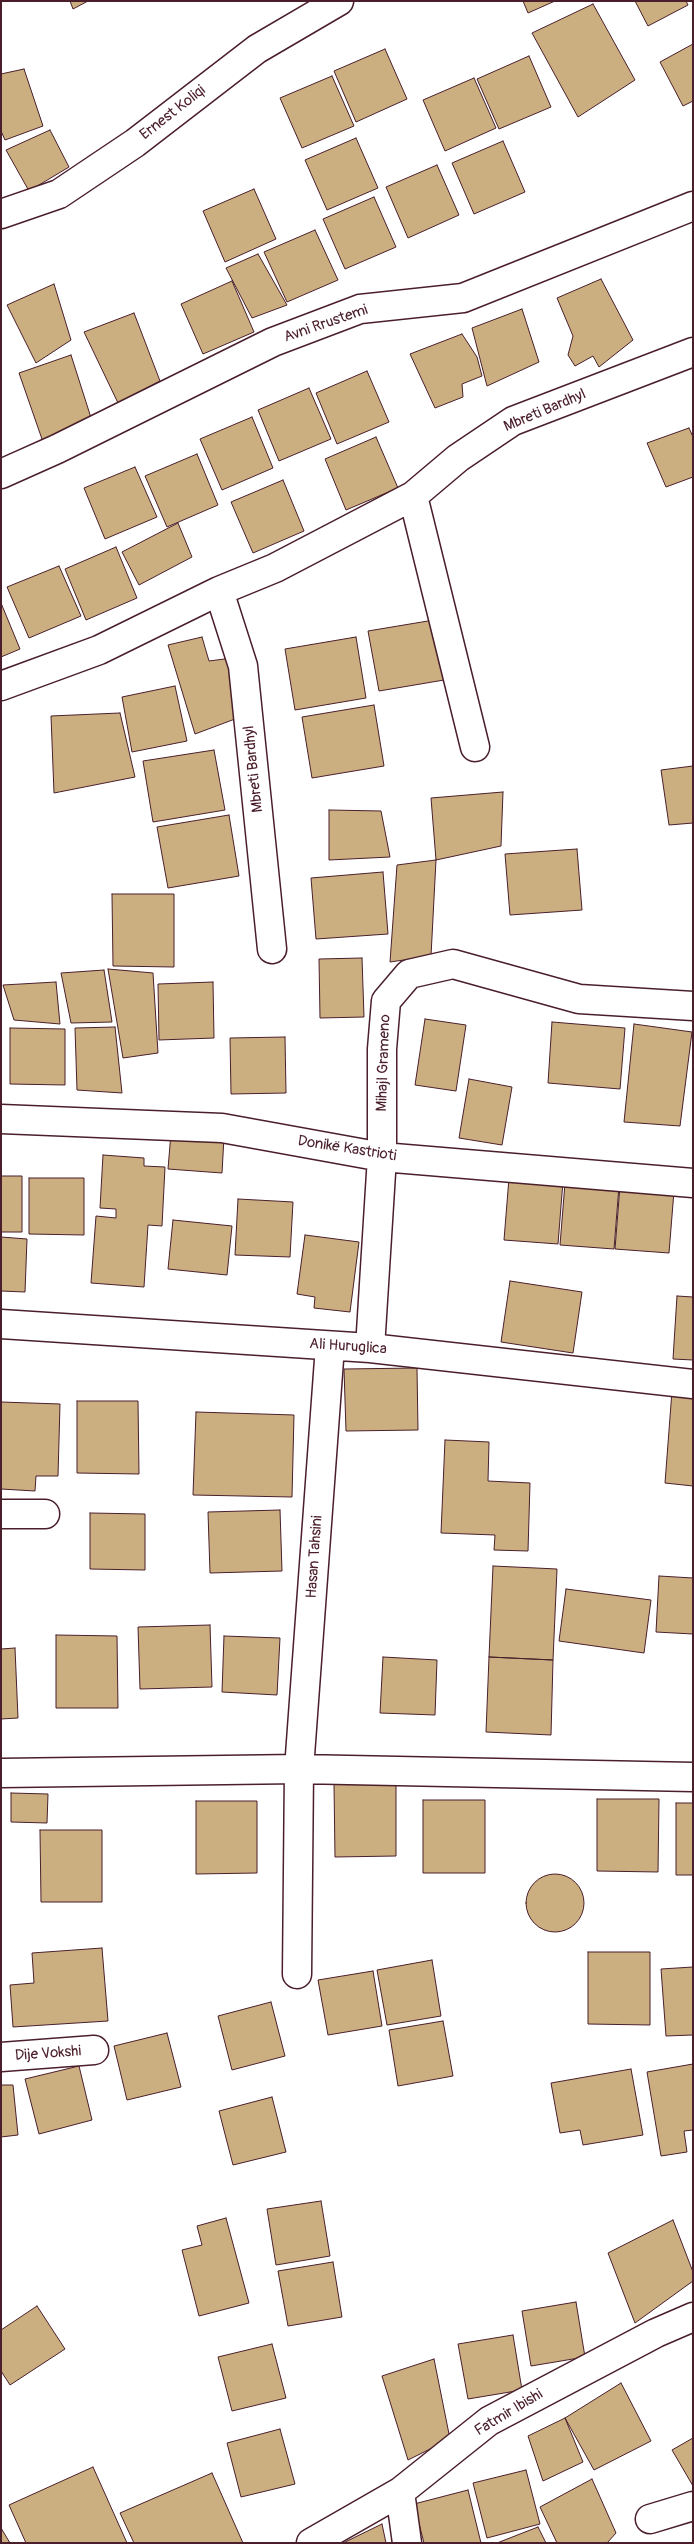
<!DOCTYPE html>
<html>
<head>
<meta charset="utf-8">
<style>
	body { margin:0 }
	#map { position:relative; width:694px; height:2544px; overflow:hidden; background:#fff; font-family:Pangolin,sans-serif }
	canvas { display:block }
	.frame { position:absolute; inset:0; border:2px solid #4a1f2b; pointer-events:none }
</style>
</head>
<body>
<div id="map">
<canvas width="694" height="2544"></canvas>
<div class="frame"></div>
</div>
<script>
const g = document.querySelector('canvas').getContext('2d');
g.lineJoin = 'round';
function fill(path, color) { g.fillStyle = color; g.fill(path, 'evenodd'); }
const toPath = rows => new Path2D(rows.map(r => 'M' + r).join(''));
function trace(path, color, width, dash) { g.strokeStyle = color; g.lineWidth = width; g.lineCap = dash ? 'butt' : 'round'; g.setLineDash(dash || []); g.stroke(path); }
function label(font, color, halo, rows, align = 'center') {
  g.font = font + ' Pangolin,sans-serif'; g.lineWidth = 4; g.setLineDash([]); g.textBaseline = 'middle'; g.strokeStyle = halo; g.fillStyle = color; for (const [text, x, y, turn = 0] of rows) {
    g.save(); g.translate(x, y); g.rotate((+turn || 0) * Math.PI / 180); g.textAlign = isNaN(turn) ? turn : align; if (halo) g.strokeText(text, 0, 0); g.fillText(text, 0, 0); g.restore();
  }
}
const building = toPath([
	[70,1,88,1,73,9,70,1],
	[523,1,555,1,528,13,523,1],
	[635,1,686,1,688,5,648,26,635,1],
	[593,4,635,80,578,117,532,33,593,4],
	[693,44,693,101,683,106,660,62,693,44],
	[385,49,407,99,356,122,334,71,385,49],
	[529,56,551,107,499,129,477,79,529,56],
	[24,69,43,126,5,140,1,131,1,74,24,69],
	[332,76,354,126,302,148,280,98,332,76],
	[474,78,496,128,445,151,423,100,474,78],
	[50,130,69,167,29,191,6,150,50,130],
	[356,138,378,188,327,210,305,160,356,138],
	[503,141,525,192,474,214,452,163,503,141],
	[437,165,459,215,408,238,386,187,437,165],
	[254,189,276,239,225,262,203,211,254,189],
	[374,197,396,247,345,269,323,219,374,197],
	[315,230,338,280,287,302,264,252,315,230],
	[258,254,287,305,252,318,226,268,258,254],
	[601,279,633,340,599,367,593,356,575,366,568,355,573,336,557,298,601,279],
	[232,281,254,332,203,354,181,304,232,281],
	[54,284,71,340,36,363,7,305,54,284],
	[522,309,539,362,487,386,472,328,522,309],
	[134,313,160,381,118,403,84,332,134,313],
	[462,334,477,357,482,376,462,384,463,397,435,408,410,354,462,334],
	[71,355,93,424,43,442,19,373,71,355],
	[367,371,389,422,337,444,316,393,367,371],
	[309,388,331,439,279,461,258,410,309,388],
	[252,417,273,468,222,490,200,439,252,417],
	[689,428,693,437,693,477,666,487,647,443,689,428],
	[376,437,398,488,346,510,325,459,376,437],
	[197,454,218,505,167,527,145,476,197,454],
	[135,467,157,517,105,539,84,488,135,467],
	[283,480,304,531,253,553,231,502,283,480],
	[178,523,192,557,139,585,122,552,178,523],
	[116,547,137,598,86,620,65,569,116,547],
	[59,566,81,616,29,638,7,587,59,566],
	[1,603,20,649,1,657,1,603],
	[440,619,450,679,379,691,368,631,440,619],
	[202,637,209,661,232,658,235,719,195,734,168,645,202,637],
	[356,637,366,698,295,710,285,649,356,637],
	[175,686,187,741,132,752,122,697,175,686],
	[374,705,384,766,312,778,302,717,374,705],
	[120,713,135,777,54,793,51,716,120,713],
	[214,750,225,810,153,822,143,761,214,750],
	[693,766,693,823,669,825,661,770,693,766],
	[503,792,501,846,436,860,431,798,503,792],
	[329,810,381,811,390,857,329,860,329,810],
	[229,815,239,876,168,888,157,827,229,815],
	[577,849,582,910,510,915,505,854,577,849],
	[436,860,431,956,390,962,397,865,436,860],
	[383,872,388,934,316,939,311,878,383,872],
	[112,894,174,894,174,967,113,966,112,894],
	[362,958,364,1017,320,1018,319,959,362,958],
	[108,969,153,973,158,1053,123,1058,108,969],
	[104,970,112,1022,71,1023,61,973,104,970],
	[56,982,60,1024,14,1020,3,985,56,982],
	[213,982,214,1038,159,1040,158,984,213,982],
	[425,1019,466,1025,456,1091,415,1085,425,1019],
	[552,1022,625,1028,620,1089,548,1083,552,1022],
	[634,1024,692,1032,680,1126,624,1122,634,1024],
	[115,1027,122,1093,77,1090,75,1028,115,1027],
	[10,1028,65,1029,65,1085,10,1084,10,1028],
	[285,1037,286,1093,231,1094,230,1038,285,1037],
	[469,1079,512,1087,502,1145,459,1138,469,1079],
	[171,1133,224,1137,222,1173,168,1169,171,1133],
	[103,1155,144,1158,144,1166,165,1167,162,1226,148,1225,144,1287,91,1283,96,1216,116,1218,116,1209,100,1208,103,1155],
	[1,1176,22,1176,22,1232,1,1232,1,1176],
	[29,1178,84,1178,84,1235,29,1234,29,1178],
	[509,1178,563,1181,558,1244,504,1240,509,1178],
	[565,1183,619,1186,614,1249,560,1245,565,1183],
	[620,1186,674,1191,669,1253,615,1249,620,1186],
	[238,1199,293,1202,290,1257,235,1255,238,1199],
	[173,1220,232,1226,227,1275,168,1269,173,1220],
	[305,1235,359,1242,350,1312,314,1308,315,1297,297,1294,305,1235],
	[1,1237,27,1239,25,1292,1,1291,1,1237],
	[510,1281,582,1292,573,1353,501,1342,510,1281],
	[677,1296,693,1297,693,1360,673,1359,677,1296],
	[417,1368,418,1430,346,1431,344,1369,417,1368],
	[672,1391,693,1393,693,1486,665,1483,672,1391],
	[77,1401,138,1401,139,1474,77,1473,77,1401],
	[1,1402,60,1404,58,1476,36,1476,35,1491,1,1489,1,1402],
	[196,1412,294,1415,292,1497,193,1495,196,1412],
	[445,1440,489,1442,488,1481,530,1483,528,1551,494,1550,495,1535,441,1533,445,1440],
	[280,1510,282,1571,210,1573,208,1512,280,1510],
	[90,1513,145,1514,145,1570,90,1569,90,1513],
	[493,1566,557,1569,553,1660,489,1657,493,1566],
	[659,1576,693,1578,693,1634,656,1632,659,1576],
	[566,1589,651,1600,644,1653,559,1641,566,1589],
	[210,1625,212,1687,140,1689,138,1627,210,1625],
	[56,1635,117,1636,118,1708,56,1708,56,1635],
	[224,1636,280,1638,277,1695,222,1692,224,1636],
	[15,1648,18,1718,1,1719,1,1649,15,1648],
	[383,1657,437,1660,435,1715,380,1713,383,1657],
	[489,1657,553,1660,551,1735,486,1732,489,1657],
	[334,1784,396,1784,396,1856,335,1857,334,1784],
	[11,1793,48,1794,47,1823,11,1822,11,1793],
	[597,1799,659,1799,658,1872,597,1871,597,1799],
	[423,1800,485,1800,485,1873,423,1873,423,1800],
	[196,1801,257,1801,257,1873,196,1874,196,1801],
	[676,1803,693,1803,693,1875,676,1875,676,1803],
	[40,1830,102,1830,102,1902,41,1902,40,1830],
	'526 1903a29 29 0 1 1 58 0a29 29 0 1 1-58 0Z',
	[102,1948,108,2021,13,2027,10,1985,34,1983,32,1953,102,1948],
	[588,1952,650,1952,650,2025,588,2024,588,1952],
	[432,1960,441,2016,387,2025,377,1970,432,1960],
	[693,1967,693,2035,666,2036,661,1969,693,1967],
	[373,1971,382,2026,328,2035,318,1980,373,1971],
	[271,2002,285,2056,232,2070,218,2016,271,2002],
	[443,2021,453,2076,398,2086,389,2030,443,2021],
	[167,2033,181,2087,127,2100,114,2046,167,2033],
	[693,2064,693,2130,684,2131,687,2152,661,2156,647,2072,693,2064],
	[79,2066,92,2120,39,2134,25,2079,79,2066],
	[631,2069,643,2135,583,2145,580,2130,560,2133,551,2083,631,2069],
	[1,2085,13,2085,18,2135,1,2137,1,2085],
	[272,2097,286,2152,233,2165,219,2111,272,2097],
	[321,2201,330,2256,276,2265,267,2209,321,2201],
	[226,2218,249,2303,199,2316,182,2250,202,2245,197,2226,226,2218],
	[673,2220,693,2272,693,2281,635,2323,608,2253,673,2220],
	[333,2262,342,2317,288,2326,278,2271,333,2262],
	[576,2302,585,2357,531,2366,522,2311,576,2302],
	[37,2306,65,2349,10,2385,1,2371,1,2330,37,2306],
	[513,2335,522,2390,468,2399,458,2344,513,2335],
	[272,2344,286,2398,232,2411,218,2357,272,2344],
	[434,2359,450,2439,408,2460,382,2376,434,2359],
	[621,2383,651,2441,594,2470,565,2418,621,2383],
	[565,2418,583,2462,543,2481,528,2436,565,2418],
	[280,2429,295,2484,241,2497,227,2443,280,2429],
	[693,2438,693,2486,672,2450,693,2438],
	[93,2467,127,2543,26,2543,9,2505,93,2467],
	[526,2470,540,2524,487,2538,473,2483,526,2470],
	[212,2473,243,2543,134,2543,120,2513,212,2473],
	[592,2479,616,2533,607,2543,557,2543,540,2507,592,2479],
	[468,2490,481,2543,424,2543,414,2504,468,2490],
	[382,2524,386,2543,343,2543,382,2524],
	[538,2527,546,2543,497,2543,538,2527],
	[1,2528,10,2543,1,2543,1,2528]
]);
const minor = toPath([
	[1,214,59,194,135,143,257,49,339,1],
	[1,474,57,449,273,342,360,309,463,298,693,206],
	[413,496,475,747],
	[219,591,243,666,272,949],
	[1,686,99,650,219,591,275,568,413,496,458,458,513,421,693,352],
	[1,1119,222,1128,382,1157,693,1183],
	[1,1324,370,1348,693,1384],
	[370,1348,382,1157,382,1049,386,1001,409,974,453,964,579,999,693,1006],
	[1,1514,45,1514],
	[1,1773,299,1769,693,1777],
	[297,1974,299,1769,330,1346],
	[1,2057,94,2050],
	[400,2492,407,2543],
	[650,2519,693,2506],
	[311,2543,400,2492,489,2421,656,2333,693,2317]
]);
const streetNames = [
	["Ernest Koliqi",173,113,-38],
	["Avni Rrustemi",326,324,-19],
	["Mbreti Bardhyl",545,411,-23],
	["Mbreti Bardhyl",254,769,-96],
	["Mihajl Grameno",384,1063,-88],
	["Donikë Kastrioti",347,1149,9],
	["Ali Huruglica",348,1347,4],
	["Hasan Tahsini",315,1557,-86],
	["Dije Vokshi",48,2054,-4],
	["Fatmir Ibishi",509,2413,-31]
];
fill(building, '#cbaf80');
trace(building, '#4a1f2b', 1);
trace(minor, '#4a1f2b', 31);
trace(minor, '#fff', 28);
label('15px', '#4a1f2b', '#fff', streetNames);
</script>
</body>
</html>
